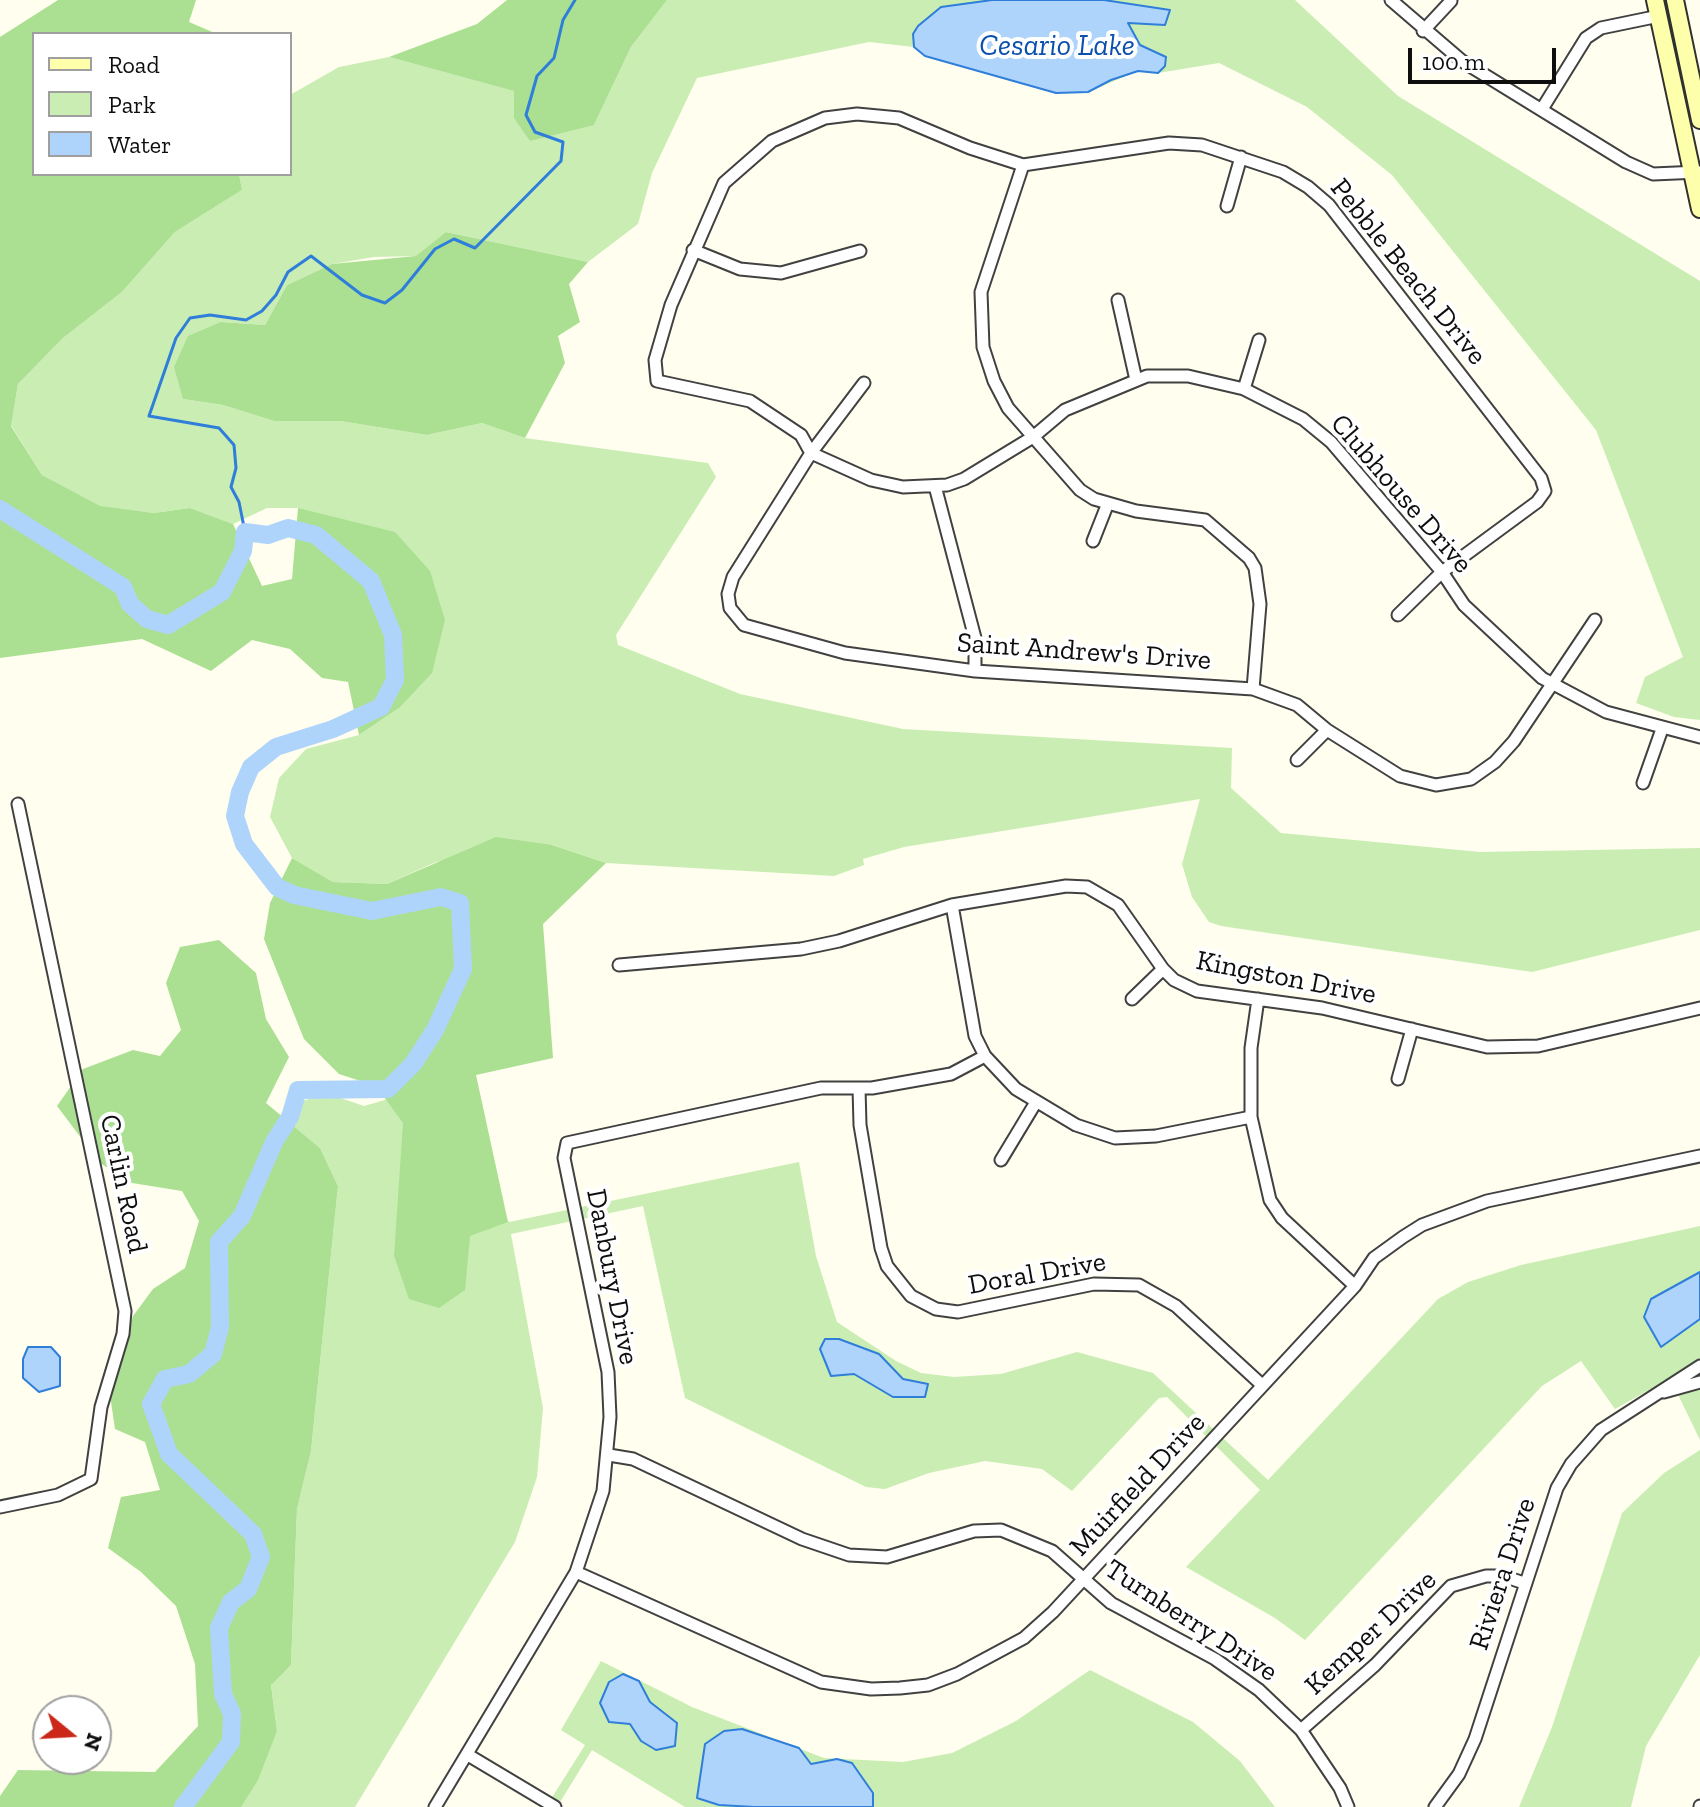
<!DOCTYPE html>
<html>
<head>
<meta charset="utf-8">
<style>
	body { margin:0 }
	#map { position:relative; width:1700px; height:1807px; overflow:hidden; background:#fffeef; font-family:"Zilla Slab",serif }
	canvas { display:block }
	.legend { position:absolute; left:32px; top:32px; width:260px; height:144px; box-sizing:border-box; background:#fff; border:2px solid #9f9f9f; margin:0; padding:10px 14px; list-style:none; font-size:24px; color:#0e0e0e }
	.legend li { display:flex; align-items:center; gap:16px; height:40px }
	.legend b { width:40px; border:2px solid #9f9f9f }
	.north { position:absolute; left:32px; top:1695px; width:80px; height:80px; box-sizing:border-box; background:#fff; border:2px solid #9f9f9f; border-radius:50%; rotate:108deg; font-size:22px; font-weight:700; line-height:32px; text-align:center; color:#0e0e0e }
	.north::after { content:''; display:block; margin:auto; width:28px; height:36px; background:#cb2819; clip-path:polygon(50% 0,100% 100%,50% 72%,0 100%) }
	.scale { position:absolute; left:1408px; top:48px; width:148px; height:36px; box-sizing:border-box; border:4px solid #0e0e0e; border-top:0; padding-left:10px; font-size:24px; line-height:28px; white-space:nowrap; color:#0e0e0e; -webkit-text-stroke:6px #fff; paint-order:stroke }
</style>
</head>
<body>
<div id="map">
<canvas width="1700" height="1807"></canvas>
<ul class="legend">
<li><b style="height:10px;background:#fdffaa"></b>Road</li>
<li><b style="height:22px;background:#caedb4"></b>Park</li>
<li><b style="height:22px;background:#aed4fc"></b>Water</li>
</ul>
<div class="north">N</div>
<div class="scale">100 m</div>
</div>
<script>
const g = document.querySelector('canvas').getContext('2d');
g.lineJoin = 'round';
function fill(path, color) { g.fillStyle = color; g.fill(path, 'evenodd'); }
const toPath = rows => new Path2D(rows.map(r => 'M' + r).join(''));
function trace(path, color, width, dash) { g.strokeStyle = color; g.lineWidth = width; g.lineCap = dash ? 'butt' : 'round'; g.setLineDash(dash || []); g.stroke(path); }
function label(font, color, halo, rows, align = 'center') {
  g.font = font + ' "Zilla Slab",serif'; g.lineWidth = 8; g.setLineDash([]); g.textBaseline = 'middle'; g.strokeStyle = halo; g.fillStyle = color; for (const [text, x, y, turn = 0] of rows) {
    g.save(); g.translate(x, y); g.rotate((+turn || 0) * Math.PI / 180); g.textAlign = isNaN(turn) ? turn : align; if (halo) g.strokeText(text, 0, 0); g.fillText(text, 0, 0); g.restore();
  }
}
const green = toPath([
	[667,0,1295,0,1398,96,1700,281,1700,720,1674,717,1636,703,1645,677,1683,657,1596,430,1392,175,1307,107,1219,63,1158,73,1138,71,1088,92,1056,93,925,56,914,47,869,42,697,78,652,173,638,224,588,262,446,232,417,256,374,257,332,264,287,285,265,325,221,322,183,399,223,405,274,421,340,421,427,435,482,423,525,438,708,463,716,477,616,635,618,645,740,694,903,729,1232,748,1231,788,1281,833,1480,852,1700,848,1700,930,1532,972,1221,926,1209,922,1192,897,1182,864,1200,799,904,847,863,859,864,865,834,876,606,863,552,845,436,862,387,884,333,882,292,858,270,817,279,778,306,749,359,735,399,708,298,508,267,508,233,524,190,508,154,513,100,507,42,475,11,425,18,384,63,338,122,292,175,232,242,190,239,174,290,174,290,95,339,67,389,57,515,91,514,118,594,125,631,47],
	[416,1091,509,1222,799,1162,816,1256,837,1322,896,1361,921,1373,954,1377,1001,1374,1077,1352,1153,1373,1268,1480,1438,1299,1468,1282,1521,1265,1700,1226,1700,1440,1670,1378,1615,1409,1581,1361,1542,1386,1305,1640,1275,1618,1186,1567,1260,1490,1167,1397,1159,1398,1072,1491,1042,1469,985,1461,929,1473,885,1489,866,1487,685,1398,643,1206,511,1234,543,1408,537,1477,515,1542,355,1807,210,1807,277,1731,271,1684,291,1665,297,1509,311,1451,338,1186,320,1148,290,1123,303,1101,326,1093,364,1106],
	[1700,1450,1700,1655,1646,1746,1631,1807,1519,1807,1552,1727,1622,1513,1664,1473],
	[601,1661,692,1707,824,1758,903,1762,952,1753,1016,1721,1090,1670,1193,1722,1240,1761,1275,1807,685,1807,592,1750,557,1807,546,1807,585,1745,561,1730]
]);
const forest = toPath([
	[58,0,196,0,189,22,217,34,34,34,34,174,239,174,242,190,175,232,122,292,63,338,18,384,11,426,42,475,100,506,154,513,190,508,233,524,262,586,292,579,298,508,395,532,430,571,445,620,432,673,399,708,359,735,348,682,322,678,290,649,252,640,211,671,142,639,0,658,0,37],
	[507,0,667,0,631,47,594,125,530,141,514,118,514,91,389,57,477,24],
	[446,232,588,262,569,284,580,322,558,336,565,363,525,438,482,423,427,435,340,421,274,421,223,405,183,399,174,367,188,336,221,322,265,325,287,285,332,264,416,256],
	[496,837,552,845,606,863,543,924,553,1058,476,1075,508,1222,470,1236,465,1290,439,1308,409,1299,394,1256,403,1123,376,1086,339,1074,304,1039,264,939,270,903,292,858,333,882,387,884],
	[219,940,256,973,266,1019,289,1057,266,1103,320,1148,338,1186,311,1451,297,1509,291,1665,271,1685,277,1731,258,1780,241,1807,0,1807,0,1796,18,1770,155,1772,198,1726,195,1664,176,1606,141,1572,108,1548,121,1497,160,1490,145,1442,115,1429,110,1395,133,1316,153,1289,185,1268,199,1221,182,1191,132,1183,100,1163,57,1106,83,1069,133,1050,160,1056,181,1030,166,983,180,947]
]);
const water = toPath([
	[992,0,1104,0,1170,10,1165,25,1128,23,1140,45,1166,57,1165,66,1158,73,1138,71,1111,80,1088,92,1056,93,925,56,914,47,913,34,918,26,941,7,992,0],
	[1700,1272,1700,1319,1661,1347,1644,1317,1651,1299,1700,1272],
	[825,1339,839,1339,879,1354,903,1379,928,1384,925,1397,893,1397,854,1374,831,1376,820,1349,825,1339],
	[28,1347,51,1347,60,1357,60,1386,39,1392,23,1378,23,1359,28,1347],
	[623,1674,639,1681,650,1702,677,1723,675,1746,656,1750,641,1741,630,1724,609,1722,600,1703,609,1682,623,1674],
	[742,1729,799,1748,811,1764,837,1759,852,1763,873,1793,873,1807,754,1807,719,1805,697,1798,705,1744,724,1731,742,1729]
]);
const stream = toPath([
	[245,532,239,502,231,487,236,468,234,445,219,428,149,416,176,338,190,318,210,315,246,320,262,311,276,295,288,272,311,256,362,295,385,303,402,290,435,249,454,239,475,248,561,161,563,142,535,132,526,115,537,76,554,58,563,20,575,0]
]);
const river = toPath([
	[0,509,123,587,130,604,147,619,168,625,222,592,243,551,245,532,268,535,288,528,316,535,371,581,393,635,395,680,381,707,333,729,276,747,251,767,240,792,235,816,244,844,277,887,294,895,372,911,441,897,460,903,463,969,435,1030,413,1064,388,1089,298,1090,290,1117,274,1142,242,1216,219,1242,220,1327,213,1354,189,1374,165,1379,151,1404,169,1454,253,1534,261,1557,248,1589,231,1602,219,1628,223,1694,232,1714,231,1742,183,1807]
]);
const minor = toPath([
	[1391,0,1462,61,1626,162,1653,174,1699,172],
	[1423,31,1451,1],
	[1542,109,1586,38,1601,28,1659,16],
	[1023,165,981,292,983,347,994,381,1008,408,1080,490,1094,499,1136,511,1205,520,1249,558,1255,568,1260,604,1253,689],
	[1227,206,1241,157],
	[693,250,740,269,781,273,860,251],
	[1118,300,1136,380],
	[864,383,811,453,733,577,728,594,730,608,744,625,845,653,975,671,1253,689,1297,705,1327,730,1400,776,1436,785,1471,779,1495,762,1514,741,1595,620],
	[1244,389,1259,340],
	[935,486,975,638,975,671],
	[1093,541,1108,503],
	[1398,615,1442,572,1537,502,1545,491,1541,478,1329,205,1308,187,1283,172,1202,145,1169,143,1023,165,970,148,899,118,857,114,825,118,772,141,724,183,671,305,655,360,657,381,750,401,801,435,811,453,871,480,903,487,947,485,964,479,1033,437,1065,410,1147,376,1188,376,1244,389,1303,419,1331,442,1442,572,1464,605,1542,678,1606,712,1700,737],
	[1297,760,1327,730],
	[1643,783,1662,729],
	[952,905,975,1036,985,1056,1016,1089,1076,1125,1115,1138,1156,1136,1251,1117],
	[619,965,801,949,839,941,952,905,1066,886,1087,887,1118,905,1163,969,1174,980,1197,991,1322,1008,1487,1047,1538,1046,1700,1008],
	[1132,999,1163,969],
	[1258,999,1251,1048,1251,1117,1270,1200,1282,1218,1355,1286],
	[1398,1079,1412,1029],
	[859,1088,860,1125,881,1248,887,1266,911,1296,936,1309,958,1312,1094,1284,1139,1285,1176,1306,1262,1385],
	[1001,1160,1036,1102],
	[1664,1392,1700,1382],
	[609,1455,633,1459,802,1539,849,1555,887,1557,974,1531,1001,1530,1052,1551,1111,1603,1215,1659,1259,1690,1301,1730,1340,1788,1348,1807],
	[0,1507,58,1495,91,1479,101,1407,123,1334,125,1311,18,804],
	[576,1572,821,1682,871,1689,900,1688,928,1685,957,1674,1024,1638,1053,1612,1355,1286,1374,1258,1403,1237,1422,1225,1487,1201,1700,1156],
	[1301,1730,1375,1665,1451,1586,1486,1576,1503,1576,1524,1583],
	[468,1755,555,1807],
	[435,1807,576,1572,603,1491,610,1417,608,1372,564,1158,567,1143,821,1088,872,1088,951,1074,985,1056],
	[1435,1807,1459,1774,1475,1739,1557,1488,1571,1464,1601,1430,1700,1366],
	[1700,1807,1700,1806]
]);
const secondary = toPath([
	[1655,0,1700,209],
	[1675,0,1700,120]
]);
const streetNames = [
	["Pebble Beach Drive",1408,272,51],
	["Clubhouse Drive",1401,494,49],
	["Saint Andrew's Drive",1084,652,4],
	["Kingston Drive",1286,978,11],
	["Carlin Road",123,1184,78],
	["Doral Drive",1037,1274,-10],
	["Danbury Drive",612,1277,79],
	["Muirfield Drive",1138,1485,-47],
	["Riviera Drive",1503,1574,-72],
	["Turnberry Drive",1191,1621,33],
	["Kemper Drive",1371,1633,-43]
];
const waterNames = [
	["Cesario Lake",1057,46]
];
fill(green, '#caedb4');
fill(forest, '#abe092');
fill(water, '#aed4fc');
trace(water, '#2e7eda', 2);
trace(stream, '#2e7eda', 3);
trace(river, '#aed4fc', 18);
trace(minor, '#414141', 15);
trace(secondary, '#303030', 20);
trace(minor, '#fff', 11);
trace(secondary, '#fdffaa', 16);
label('28px', '#0e0e0e', '#fff', streetNames);
label('italic 30px', '#0b50ac', '#fff', waterNames);
</script>
</body>
</html>
